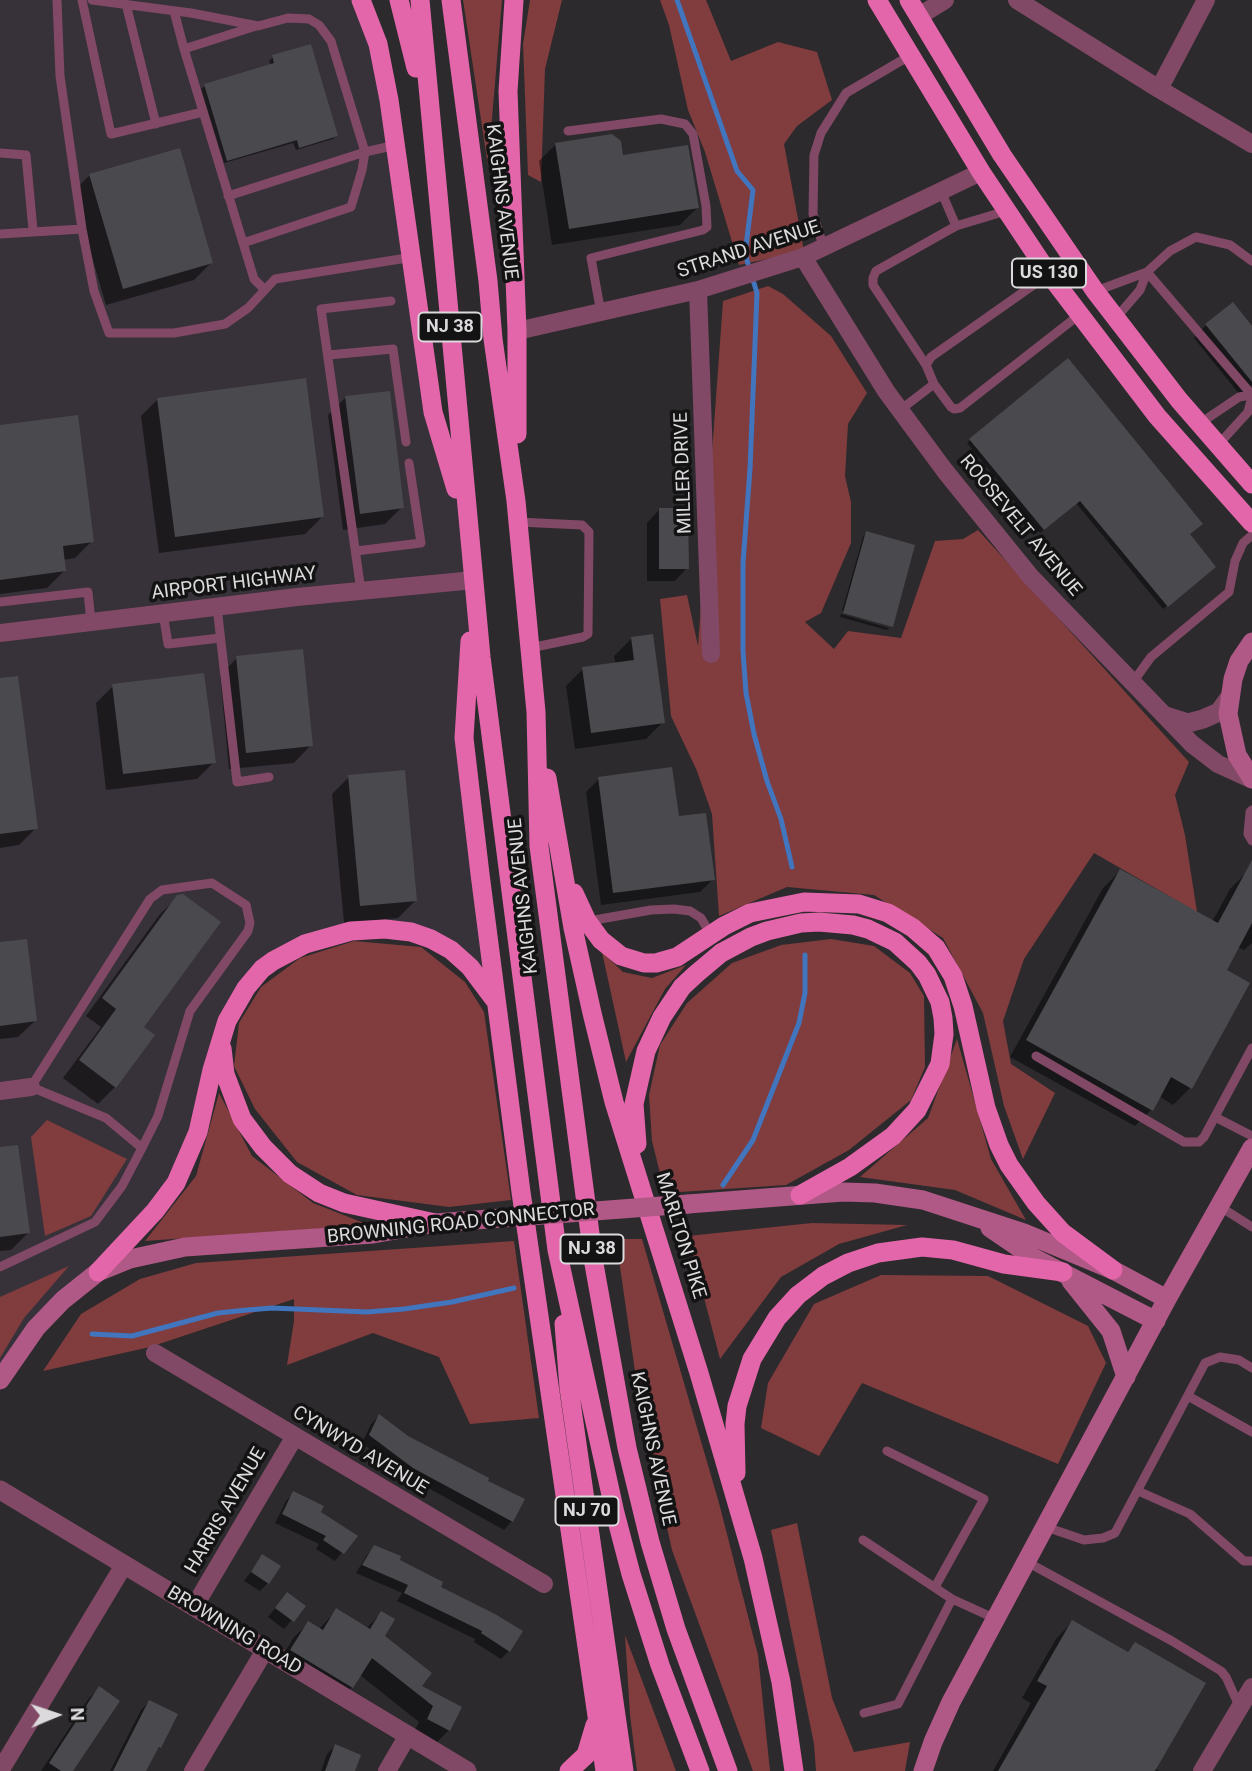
<!DOCTYPE html>
<html>
<head>
<meta charset="utf-8">
<style>
	body { margin:0 }
	#map { position:relative; width:1252px; height:1771px; overflow:hidden; background:#2c2a2d; font-family:Roboto,sans-serif }
	canvas { display:block }
	.north { position:absolute; left:21px; top:1680px; width:70px; height:70px; -webkit-text-stroke:5px #141314; paint-order:stroke; rotate:88deg; font-size:19px; font-weight:700; line-height:28px; text-align:center; color:#dcdadc }
	.north::after { content:''; display:block; margin:auto; width:24px; height:32px; background:#dcdadc; clip-path:polygon(50% 0,100% 100%,50% 72%,0 100%) }
</style>
</head>
<body>
<div id="map">
<canvas width="1252" height="1771"></canvas>
<div class="north">N</div>
</div>
<script>
const g = document.querySelector('canvas').getContext('2d');
g.lineJoin = 'round';
function fill(path, color) { g.fillStyle = color; g.fill(path, 'evenodd'); }
const toPath = rows => new Path2D(rows.map(r => 'M' + r).join(''));
function trace(path, color, width, dash) { g.strokeStyle = color; g.lineWidth = width; g.lineCap = dash ? 'butt' : 'round'; g.setLineDash(dash || []); g.stroke(path); }
function label(font, color, halo, rows, align = 'center') {
  g.font = font + ' Roboto,sans-serif'; g.lineWidth = 7; g.setLineDash([]); g.textBaseline = 'middle'; g.strokeStyle = halo; g.fillStyle = color; for (const [text, x, y, turn = 0] of rows) {
    g.save(); g.translate(x, y); g.rotate((+turn || 0) * Math.PI / 180); g.textAlign = isNaN(turn) ? turn : align; if (halo) g.strokeText(text, 0, 0); g.fillText(text, 0, 0); g.restore();
  }
}
const built = toPath([
	[0,0,361,0,420,314,468,527,474,580,464,738,495,1000,421,935,321,938,246,988,184,1166,0,1380]
]);
const green = toPath([
	[463,0,502,0,488,166],
	[530,0,562,0,545,69,541,182,528,175,523,44],
	[660,0,706,0,731,61,778,42,817,52,832,100,797,126,784,144,804,251,739,265,705,152,688,110,669,25],
	[768,286,783,294,831,336,867,393,848,424,845,476,851,502,851,543,821,613,805,622,834,649,848,631,901,638,935,541,963,539,978,530,1189,762,1175,795,1185,835,1197,912,1094,853,1024,959,1003,1021,1011,1064,1055,1093,1023,1159,1004,1106,983,1013,943,938,874,895,787,887,719,916,712,814,697,771,671,716,660,599,687,595,698,646,723,301],
	[831,939,874,946,910,973,924,996,925,1067,911,1100,849,1150,786,1185,665,1193,652,1141,649,1095,660,1045,687,1003,732,963,781,945],
	[354,941,421,947,465,982,484,1012,511,1200,449,1207,357,1195,297,1162,255,1109,234,1066,239,1023,261,987,300,958],
	[602,952,623,972,652,978,686,965,665,989,626,1062],
	[957,1039,991,1159,1026,1220,955,1190,860,1177,928,1118],
	[219,1093,252,1156,313,1203,369,1225,145,1241,196,1176],
	[47,1120,127,1159,91,1216,45,1236,31,1137],
	[812,1223,907,1225,839,1244,781,1277,720,1359,688,1236],
	[616,1239,642,1239,719,1503,758,1655,770,1771,753,1771,672,1550,640,1406],
	[514,1241,539,1418,470,1424,439,1357,373,1333,287,1365,294,1321,294,1299,150,1347,43,1371,81,1314,140,1279,196,1263],
	[69,1266,24,1318,0,1358,0,1297],
	[881,1275,988,1276,1088,1326,1106,1363,1058,1464,862,1383,819,1456,761,1428,768,1383,814,1304],
	[797,1523,832,1698,854,1752,910,1742,905,1771,816,1771,814,1744,771,1530],
	[625,1635,676,1771,637,1771,630,1715]
]);
const shadow = toPath([
	[273,57,336,136,333,139,296,150,293,143,224,163,201,89,205,86,271,66,269,61],
	[556,144,622,157,697,208,680,225,552,245,539,161],
	[90,175,211,263,194,280,106,305,73,192],
	[1206,325,1252,328,1252,385,1240,395,1194,338],
	[345,398,402,507,385,524,343,530,328,415],
	[158,399,322,517,305,534,159,553,141,416],
	[0,427,92,541,75,558,63,560,64,571,47,588,0,594],
	[970,440,1187,535,1210,570,1163,609,1076,503,1040,533,967,443],
	[659,510,687,568,675,581,647,581,647,523],
	[866,533,891,625,842,611,863,537],
	[841,614,889,628,887,630,840,617],
	[631,639,663,722,646,739,575,749,566,686,583,669,616,665,614,656],
	[237,658,311,745,294,763,229,769,220,675],
	[0,680,36,828,19,845,0,848],
	[113,686,214,762,197,779,106,790,96,703],
	[349,777,415,901,398,918,344,923,332,794],
	[599,779,677,818,713,879,700,892,601,905,586,792],
	[1120,871,1212,922,1230,889,1247,872,1252,875,1252,943,1244,950,1237,947,1224,970,1190,1088,1173,1105,1159,1096,1151,1110,1135,1126,1010,1057,1103,888],
	[178,897,142,1027,115,1087,98,1104,63,1078,101,1027,86,1016,160,914],
	[0,944,36,1020,18,1037,0,1039],
	[0,1149,28,1233,11,1250,0,1251],
	[379,1416,407,1438,522,1500,512,1521,504,1530,405,1475,362,1443,371,1424],
	[294,1493,355,1536,335,1561,316,1549,319,1544,275,1523,286,1501],
	[375,1547,397,1561,509,1651,501,1659,474,1642,475,1639,397,1601,402,1593,356,1573,367,1555],
	[263,1556,268,1583,260,1591,244,1581],
	[287,1594,304,1606,284,1629,268,1617],
	[336,1611,366,1629,381,1613,383,1636,419,1687,460,1708,449,1730,434,1745,413,1734,419,1722,360,1675,352,1687,337,1702,277,1665,294,1637,309,1623,319,1629],
	[1072,1622,1126,1653,1135,1644,1155,1768,1159,1771,993,1771,1031,1703,1022,1698,1056,1639],
	[99,1689,72,1771,41,1771,89,1698],
	[149,1702,160,1747,154,1753,144,1771,110,1771,141,1710],
	[335,1746,353,1771,321,1771,327,1754]
]);
const stream = toPath([
	[677,0,737,171,753,190,745,254,757,293,750,469,743,563,743,651,746,693,754,734,767,781,781,819,792,867],
	[723,1185,753,1140,799,1023,805,993,805,955],
	[92,1334,132,1336,218,1313,247,1310,272,1308,367,1312,404,1309,452,1302,514,1288]
]);
const building = toPath([
	[311,44,338,136,299,148,297,140,227,161,204,84,274,63,272,55],
	[612,134,621,141,623,155,688,145,699,208,569,229,555,143],
	[180,148,213,263,123,289,89,174],
	[1233,302,1252,326,1252,382,1205,324],
	[1068,358,1203,524,1190,534,1216,567,1168,607,1080,501,1044,530,969,439],
	[306,378,324,517,175,537,157,398],
	[390,391,404,508,360,514,345,396],
	[78,415,94,542,63,546,66,571,0,580,0,425],
	[659,508,688,508,689,569,659,569],
	[866,531,915,545,893,627,843,613],
	[653,634,665,723,591,733,582,667,634,660,631,637],
	[303,649,313,746,246,753,236,656],
	[204,673,216,763,123,774,112,684],
	[18,676,38,829,0,834,0,678],
	[672,767,679,816,706,813,715,880,613,893,598,777],
	[405,770,417,901,360,906,348,775],
	[1252,860,1252,923,1227,970,1250,983,1192,1089,1171,1077,1153,1111,1026,1040,1120,869,1218,923],
	[183,894,221,922,144,1027,155,1035,116,1088,79,1060,116,1009,102,998,177,895],
	[27,939,37,1021,0,1026,0,942],
	[18,1145,30,1233,0,1237,0,1147],
	[379,1414,408,1436,489,1478,488,1481,525,1499,513,1522,413,1468,369,1435],
	[293,1491,324,1506,321,1512,358,1536,344,1554,323,1540,326,1536,282,1514],
	[374,1545,401,1556,400,1560,443,1582,441,1587,495,1614,523,1631,510,1652,481,1633,482,1631,404,1593,408,1585,362,1565],
	[262,1554,281,1566,269,1584,251,1572],
	[287,1592,306,1606,294,1622,275,1608],
	[336,1608,370,1629,381,1611,395,1619,385,1636,432,1673,422,1686,462,1707,450,1731,427,1719,433,1706,372,1658,353,1688,290,1650,308,1621,323,1630],
	[1072,1620,1128,1652,1135,1642,1206,1683,1155,1771,998,1771,1047,1686,1037,1681],
	[99,1686,120,1701,73,1771,61,1771,49,1763],
	[149,1700,178,1714,161,1748,159,1747,146,1771,113,1771],
	[335,1744,361,1755,355,1771,325,1771]
]);
const service = toPath([
	[57,0,60,76,82,229,94,291,109,333,174,333,225,324,248,308,275,279,413,257],
	[82,0,111,134,203,112],
	[92,0,191,13,258,26,288,18,309,19,319,25,331,41,365,152,396,145],
	[126,4,156,124],
	[174,11,184,49,256,26],
	[184,49,254,279,265,290],
	[568,131,661,119,685,124,693,134,706,206,707,227,703,230,591,258,601,313],
	[0,153,26,155,33,230],
	[228,196,365,152,362,170,351,207,243,243],
	[956,226,1006,211],
	[0,234,82,229],
	[824,248,813,214,814,155,821,133,846,93,911,55],
	[1147,272,1252,395],
	[1049,274,931,357,926,365,934,384,951,407,954,409,960,408,1079,315],
	[1096,291,1147,272],
	[1116,318,1140,290,1147,272,1170,251,1196,237,1230,245,1252,261],
	[328,355,393,349,406,442],
	[926,365,873,285,873,278,876,271,956,226,941,191],
	[900,410,934,384],
	[1199,424,1239,397,1252,395],
	[1218,445,1248,412,1252,397],
	[518,522,582,525,589,532,588,634,583,637,530,648],
	[356,551,421,543,409,463],
	[361,591,321,309,391,301],
	[0,602,88,592,91,622],
	[217,607,237,782,269,777],
	[163,613,168,644,220,638],
	[1133,682,1151,657,1229,592,1235,561,1243,543,1252,535],
	[1252,810,1250,812,1248,834,1252,841],
	[589,921,651,910,674,909,690,911,701,918,711,935],
	[1036,1056,1184,1142,1199,1142,1204,1137,1252,1048],
	[1215,1117,1252,1136],
	[1219,1206,1252,1227],
	[0,1267,95,1222,122,1186,142,1148,158,1116,190,1011,248,931,250,923,246,905,212,883,162,890,150,899,31,1087,106,1118,142,1148],
	[1188,1396,1252,1432],
	[887,1451,984,1499,935,1587],
	[1138,1491,1190,1514,1244,1561,1252,1561],
	[1046,1527,1084,1540,1103,1538,1115,1533,1205,1363,1220,1357,1239,1360,1252,1368],
	[863,1540,952,1599,996,1619],
	[1027,1562,1172,1641,1221,1671,1226,1677,1240,1708],
	[864,1713,898,1704,952,1599]
]);
const minor = toPath([
	[1017,0,1159,89,1252,144],
	[919,16,945,0],
	[1159,89,1206,0],
	[803,257,886,391,945,471,1030,576,1192,744,1218,764,1251,779],
	[698,290,711,654],
	[517,331,698,290,803,257,981,172],
	[0,633,297,597,474,580],
	[0,1091,31,1087],
	[155,1353,544,1584],
	[194,1607,295,1436],
	[0,1771,124,1565],
	[193,1771,265,1650],
	[387,1771,408,1735],
	[1202,1771,1252,1687]
]);
const tertiary = toPath([
	[1166,716,1188,723,1203,719,1219,712,1229,698],
	[0,1490,467,1771]
]);
const secondary = toPath([
	[1252,642,1239,661,1233,679,1228,714,1237,755,1252,779],
	[688,1204,843,1192,875,1193,923,1200,1024,1233,1113,1270,1167,1299],
	[990,1228,1034,1258,1156,1321],
	[1071,1281,1111,1331,1126,1377],
	[0,1380,36,1328,63,1300,98,1272,130,1259,185,1247,373,1234,435,1223,502,1218],
	[923,1771,933,1742,951,1702,1167,1299,1252,1148]
]);
const trunk = toPath([
	[361,0,378,44,389,100,433,412,456,489],
	[399,0,416,68],
	[420,0,481,657,557,1250,615,1513,631,1574,660,1665,700,1771],
	[451,0,488,281,493,339,516,501,536,712,539,846,594,1264,627,1448,650,1542,676,1629,728,1771],
	[514,0,508,91,517,331,517,434],
	[877,0,981,172,1049,274,1157,416,1252,523],
	[909,0,1002,155,1095,291,1179,400,1252,484],
	[470,641,464,738,480,874,521,1192,605,1771],
	[547,778,573,928,592,1013,614,1102,699,1373,753,1558,781,1682,794,1771],
	[574,893,587,921,601,940,621,956,644,963,656,963,677,957,724,926,750,913,804,902,859,904,888,913,913,928,936,948,953,976,963,1006,986,1108,999,1145,1009,1165,1036,1203,1063,1233,1113,1270],
	[222,1048,225,1074,242,1119,263,1147,290,1174,319,1193,344,1203,435,1223],
	[637,1144,634,1104,646,1051,662,1017,682,987,696,974,721,953,751,937,767,931,801,923,819,922,853,925,868,929,895,942,918,963,927,975,940,1002,943,1018,944,1034,940,1064,917,1110,893,1136,850,1167,800,1195],
	[98,1272,155,1211,176,1183,198,1132,212,1070,227,1021,246,988,262,969,273,961,305,944,351,931,385,929,411,932,431,939,451,950,470,967,494,999],
	[564,1324,569,1388,624,1771],
	[736,1473,735,1424,737,1406,752,1359,777,1318,798,1295,823,1276,848,1263,878,1253,922,1247,953,1250,1004,1264,1063,1272],
	[569,1771,586,1755,595,1725]
]);
const secondaryBridge = toPath([
	[502,1218,688,1204]
]);
const shields = [
	[1049,273,74],
	[450,327,63],
	[592,1249,63],
	[587,1511,63]
];
const shieldNames = [
	["US 130",1049,273],
	["NJ 38",450,327],
	["NJ 38",592,1249],
	["NJ 70",587,1511]
];
const streetNames = [
	["KAIGHNS AVENUE",501,202,83],
	["STRAND AVENUE",749,250,-18],
	["MILLER DRIVE",684,473,-92],
	["ROOSEVELT AVENUE",1020,526,50],
	["AIRPORT HIGHWAY",234,584,-7],
	["KAIGHNS AVENUE",524,896,-96],
	["BROWNING ROAD CONNECTOR",461,1224,-6],
	["MARLTON PIKE",680,1236,73],
	["KAIGHNS AVENUE",652,1449,78],
	["CYNWYD AVENUE",360,1451,31],
	["HARRIS AVENUE",226,1511,-60],
	["BROWNING ROAD",234,1631,31]
];
fill(built, '#373139');
fill(green, '#813c3e');
fill(shadow, '#0007');
trace(stream, '#4175be', 5);
fill(building, '#4a4a4e');
trace(service, '#814965', 9);
trace(minor, '#814965', 18);
trace(tertiary, '#814965', 19);
trace(secondary, '#b05886', 19);
trace(trunk, '#e466aa', 19);
trace(secondaryBridge, '#b05886', 19);
for (const [x, y, w] of shields) { const box = new Path2D(); box.roundRect(x - w / 2, y - 14.5, w, 29, 5); g.fillStyle = '#141314'; g.fill(box); trace(box, '#dcdadc', 2); }
label('bold 18px', '#dcdadc', null, shieldNames);
label('19px', '#dcdadc', '#141314', streetNames);
</script>
</body>
</html>
